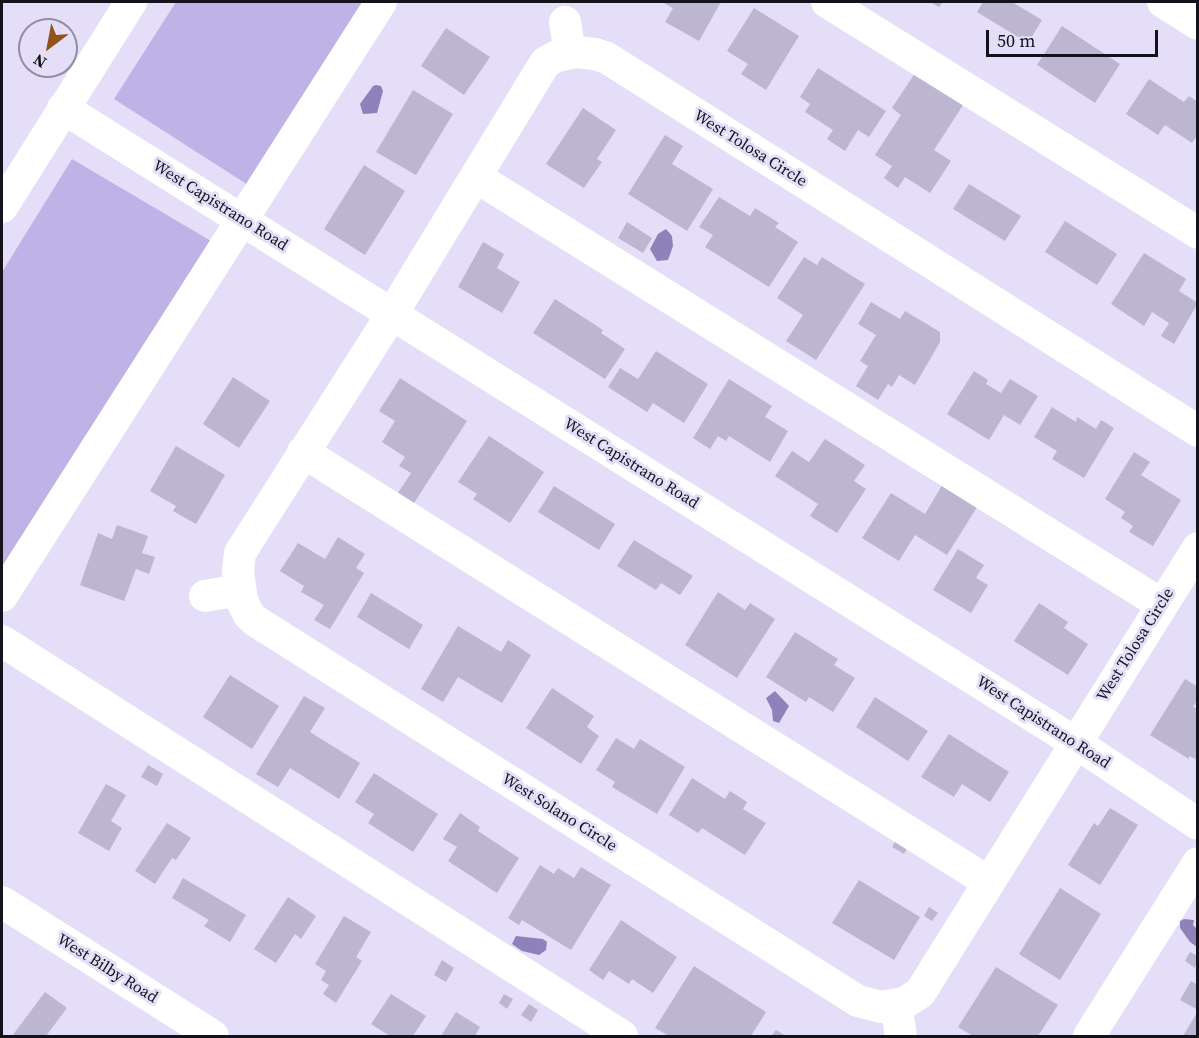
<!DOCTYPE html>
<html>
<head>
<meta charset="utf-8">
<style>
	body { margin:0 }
	#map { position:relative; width:1199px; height:1038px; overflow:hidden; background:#e4def9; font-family:"Source Serif 4",serif }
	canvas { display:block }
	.frame { position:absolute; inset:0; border:3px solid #14121b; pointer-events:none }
	.north { position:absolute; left:18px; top:18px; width:60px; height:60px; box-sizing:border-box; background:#e4def9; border:2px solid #918ca0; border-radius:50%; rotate:212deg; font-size:16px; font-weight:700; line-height:24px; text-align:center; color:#14121b }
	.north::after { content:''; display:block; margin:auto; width:21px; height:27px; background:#92521a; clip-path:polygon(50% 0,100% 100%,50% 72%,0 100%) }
	.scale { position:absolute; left:986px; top:30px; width:172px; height:27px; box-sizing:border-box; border:3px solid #14121b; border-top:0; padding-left:8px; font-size:18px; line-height:21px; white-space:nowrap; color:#14121b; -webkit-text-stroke:4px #e4def9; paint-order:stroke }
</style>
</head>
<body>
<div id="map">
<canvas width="1199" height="1038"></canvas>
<div class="frame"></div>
<div class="north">N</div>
<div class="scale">50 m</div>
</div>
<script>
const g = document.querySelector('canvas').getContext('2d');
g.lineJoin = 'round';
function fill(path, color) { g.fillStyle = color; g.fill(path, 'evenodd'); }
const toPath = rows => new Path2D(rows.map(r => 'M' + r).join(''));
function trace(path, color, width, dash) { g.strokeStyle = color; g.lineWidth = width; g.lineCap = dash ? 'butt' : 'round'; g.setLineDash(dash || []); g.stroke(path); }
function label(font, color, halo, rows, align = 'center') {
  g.font = font + ' "Source Serif 4",serif'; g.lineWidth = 6; g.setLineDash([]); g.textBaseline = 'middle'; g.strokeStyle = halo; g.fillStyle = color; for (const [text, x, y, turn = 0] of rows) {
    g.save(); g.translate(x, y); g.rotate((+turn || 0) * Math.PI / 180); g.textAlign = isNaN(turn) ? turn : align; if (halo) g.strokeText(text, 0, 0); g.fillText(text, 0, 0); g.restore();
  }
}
const green = toPath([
	[176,2,363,2,248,185,114,99],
	[72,159,211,241,2,569,2,272]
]);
const water = toPath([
	[376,85,381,86,383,91,377,113,363,114,360,104,373,86],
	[666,229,672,236,673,246,668,260,657,261,650,249,658,234],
	[775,691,789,706,779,723,773,721,772,710,766,698],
	[1184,919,1194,920,1193,925,1197,929,1197,947,1190,942,1180,928,1180,921],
	[516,936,543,939,547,942,546,950,539,955,522,951,512,944]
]);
const building = toPath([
	[662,2,721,2,699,41,665,22,673,8],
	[930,2,943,2,939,7],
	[983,2,1012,2,1042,20,1028,43,977,12],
	[754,8,799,36,766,90,741,74,748,64,727,51],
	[1062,26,1120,64,1095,103,1037,65],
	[446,28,490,57,464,95,421,66],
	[818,68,886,111,869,137,858,130,845,151,827,139,833,130,805,112,810,104,800,97],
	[917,70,965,102,934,150,951,161,930,193,905,177,898,188,884,178,892,166,875,155,901,115,892,108],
	[1149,79,1184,102,1189,96,1198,102,1198,134,1192,143,1165,125,1158,135,1126,114],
	[413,90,453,114,416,175,376,152],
	[583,108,616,130,597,159,602,162,584,188,546,164],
	[665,135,683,146,672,164,713,189,687,231,628,194],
	[364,165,405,191,365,255,324,229],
	[969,184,1021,216,1005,241,953,209],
	[719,197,750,216,755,208,779,223,775,227,798,242,769,287,705,247,713,235,699,227],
	[1065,221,1117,254,1097,285,1045,252],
	[627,222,652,238,643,253,618,238],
	[483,242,504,254,497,268,520,282,502,313,458,287],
	[1144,253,1186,279,1179,291,1198,303,1174,344,1161,336,1169,323,1152,312,1144,326,1111,304],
	[804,257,817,265,822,257,865,284,816,360,786,341,803,315,777,298],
	[555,299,603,330,601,333,625,349,605,379,533,333],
	[871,302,900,319,905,311,940,332,940,342,915,385,899,375,892,387,888,384,878,400,856,386,868,366,860,361,876,335,858,324],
	[656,351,708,384,684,423,653,403,647,412,608,387,620,368,638,379],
	[974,371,988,380,986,384,1001,393,1010,379,1038,396,1020,425,1004,415,989,440,947,414],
	[233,377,270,401,239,448,203,424],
	[400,378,467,421,414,503,398,493,411,473,399,466,405,457,382,442,395,421,379,411],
	[729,379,772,406,765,417,788,431,770,462,729,436,726,441,718,436,710,449,693,438],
	[1052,407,1076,422,1077,417,1096,429,1101,420,1114,428,1084,478,1052,459,1057,451,1034,437],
	[489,436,544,472,510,523,473,499,477,494,458,482],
	[825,439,865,465,854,481,866,489,837,533,810,516,818,504,775,476,792,451,809,462],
	[176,446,225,475,196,524,173,511,176,506,150,491],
	[1134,452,1150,462,1141,475,1181,500,1153,546,1129,532,1133,526,1121,518,1125,512,1105,499],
	[944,482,979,504,947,555,915,535,899,561,862,538,891,493,925,514],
	[554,486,615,524,599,550,538,512],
	[117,525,148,536,142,553,155,557,149,574,136,569,124,601,80,585,98,533,112,539],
	[338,537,365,554,356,568,364,573,330,629,314,620,324,605,301,592,304,586,280,571,298,543,325,559],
	[634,540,693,576,680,595,661,583,656,590,617,566],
	[958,549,984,565,976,578,988,585,971,613,933,590],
	[718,592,745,610,750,603,775,619,737,678,685,645],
	[371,593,423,625,409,649,357,617],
	[1039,603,1068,622,1064,628,1088,644,1068,675,1014,641],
	[458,626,501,652,508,640,531,655,502,703,458,677,443,702,421,689],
	[795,632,838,659,834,665,855,678,833,712,809,697,806,702,766,677],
	[230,675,279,706,252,749,203,717],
	[1185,679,1198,687,1198,699,1193,707,1198,709,1198,760,1189,756,1189,759,1150,735],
	[552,688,594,716,587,727,599,736,581,764,526,728],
	[304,696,325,708,310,732,360,763,339,799,290,768,278,787,256,774],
	[875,697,928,731,908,761,856,727],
	[949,734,1009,772,990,802,962,784,954,797,921,777],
	[616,738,634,749,640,739,685,767,657,814,612,787,615,782,596,770],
	[148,765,163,774,157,786,141,777],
	[374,773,438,814,413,852,368,823,374,814,355,802],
	[692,778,725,799,730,791,747,802,743,809,766,823,745,855,702,828,698,833,669,815],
	[106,784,126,795,111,821,122,828,109,851,78,833],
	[1110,808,1138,825,1100,885,1068,865,1094,823,1098,826],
	[460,813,480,827,478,831,519,858,497,893,448,861,457,847,443,839],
	[167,823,191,838,176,860,172,858,155,884,135,871],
	[896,840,908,847,904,854,892,847],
	[540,865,554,874,558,868,574,878,581,867,611,885,571,950,522,920,519,925,508,918],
	[183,878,246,915,230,942,204,926,209,920,172,898],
	[859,880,920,917,894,960,832,923],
	[1060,888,1101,914,1060,980,1019,954],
	[288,897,316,916,301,939,295,934,276,963,254,949],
	[929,907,938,913,932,921,924,916],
	[344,916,371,932,356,957,362,961,336,1003,323,994,329,985,321,980,326,971,315,964],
	[621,920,677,957,653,993,632,979,629,984,609,971,603,980,589,970],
	[1190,952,1198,956,1195,968,1185,961],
	[442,960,454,968,446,982,434,975],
	[694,966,766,1012,751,1036,669,1036,655,1028],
	[996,967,1058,1005,1038,1036,973,1036,958,1027],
	[1191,981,1198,985,1198,1010,1180,1000],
	[45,992,67,1008,46,1036,12,1036],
	[391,994,426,1016,413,1036,390,1036,371,1024],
	[504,994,513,999,507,1009,499,1003],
	[529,1004,538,1010,531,1022,521,1015],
	[1198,1011,1198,1036,1183,1036],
	[456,1012,480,1027,475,1036,441,1036],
	[776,1030,786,1036,771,1036]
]);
const minor = toPath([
	[827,2,1198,233],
	[1163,2,1198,24],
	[565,22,570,53],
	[63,108,1076,743,1198,824],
	[476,177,1161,604],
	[2,207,131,2],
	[1198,431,607,58,595,54,576,52,557,56,546,62,540,71,392,314,240,553,238,572,242,601,249,615,257,622,858,1001,881,1007,904,1003,920,993,1198,548],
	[303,452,987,881],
	[2,596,381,2],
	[205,596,240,590],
	[2,641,622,1036],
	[2,902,213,1036],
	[896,1005,901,1036],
	[1089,1036,1198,863]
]);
const streetNames = [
	["West Tolosa Circle",750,149,32],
	["West Capistrano Road",220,206,32],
	["West Capistrano Road",631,464,32],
	["West Tolosa Circle",1136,645,-58],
	["West Capistrano Road",1043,723,33],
	["West Solano Circle",559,813,32],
	["West Bilby Road",107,969,32]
];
fill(green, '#beb2e7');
fill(water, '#8f81ba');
fill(building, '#bcb6d0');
trace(minor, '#fff', 32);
label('16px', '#14121b', '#e4def9', streetNames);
</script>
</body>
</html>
